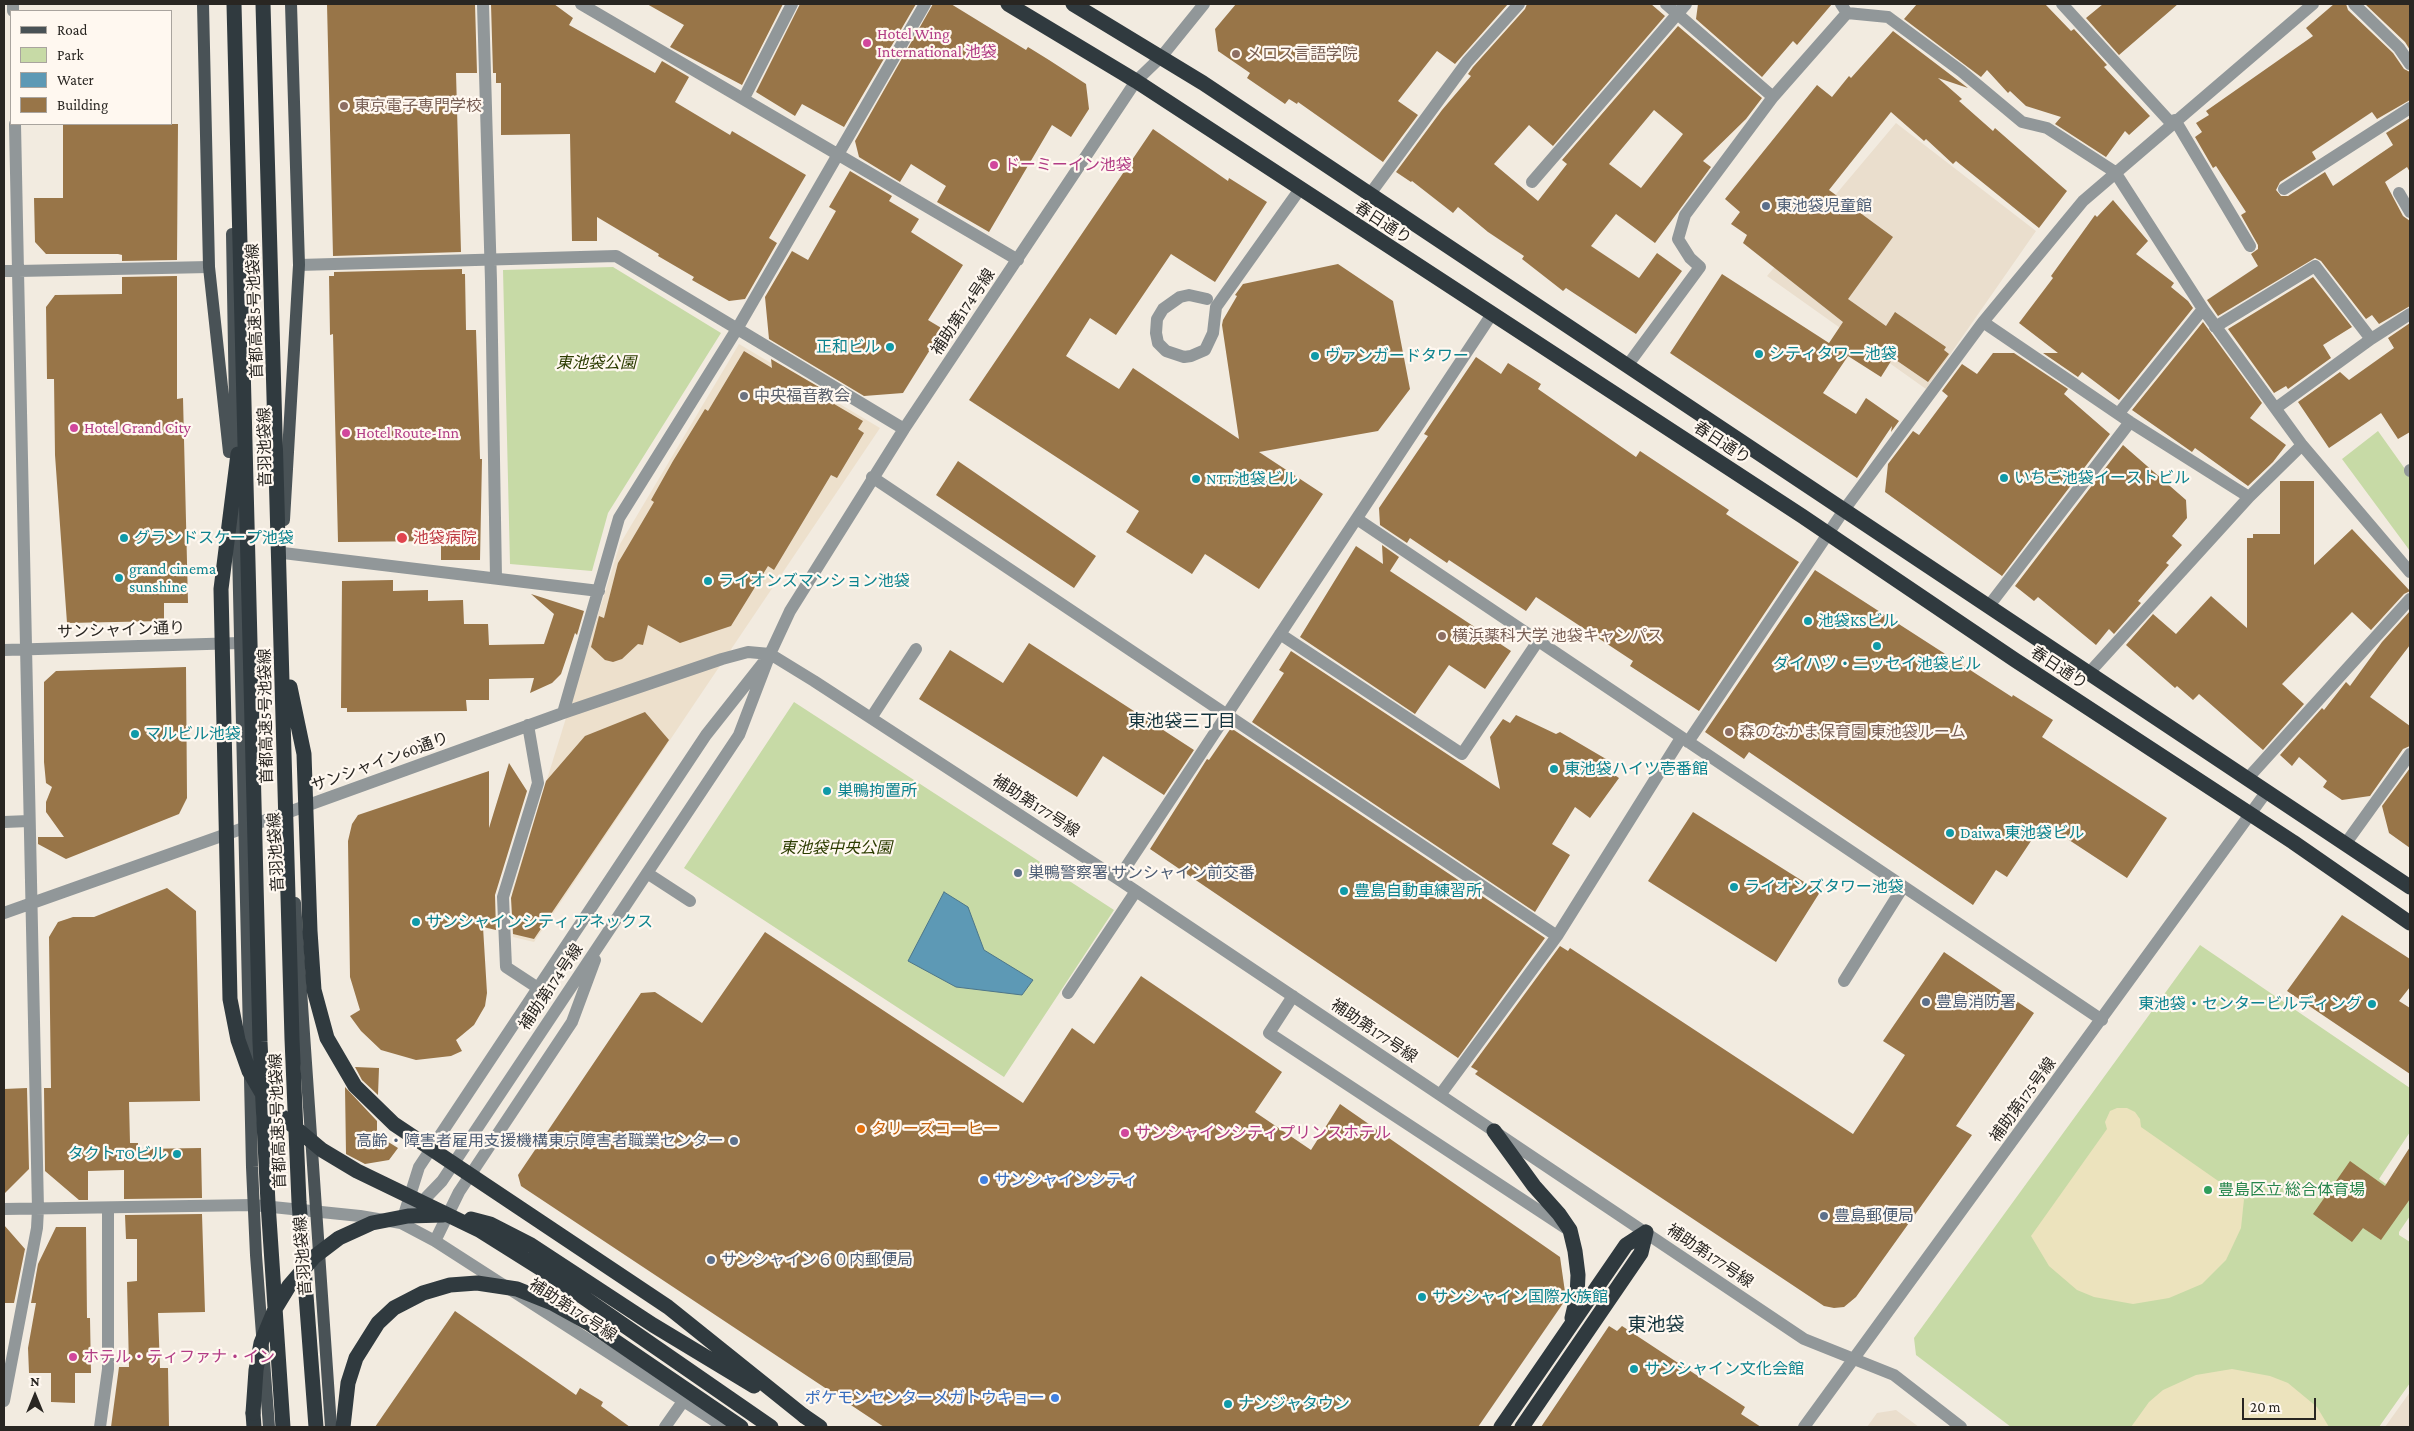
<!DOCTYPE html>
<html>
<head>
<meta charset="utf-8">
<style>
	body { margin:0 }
	#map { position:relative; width:2414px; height:1431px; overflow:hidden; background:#f2ebe0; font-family:"Crimson Pro",serif }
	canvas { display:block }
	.frame { position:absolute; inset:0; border:5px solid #292622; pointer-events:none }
	.legend { position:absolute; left:10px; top:10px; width:162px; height:115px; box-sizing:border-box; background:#fff8f0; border:1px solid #a9a49e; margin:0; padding:6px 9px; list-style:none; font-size:15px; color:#292622 }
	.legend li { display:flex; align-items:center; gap:10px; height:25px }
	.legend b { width:25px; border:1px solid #a9a49e }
	.north { position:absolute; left:10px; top:1371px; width:50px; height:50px; -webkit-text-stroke:4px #fff8f0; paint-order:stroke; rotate:0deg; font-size:14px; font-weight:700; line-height:20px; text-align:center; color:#292622 }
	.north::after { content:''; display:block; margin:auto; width:18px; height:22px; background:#292622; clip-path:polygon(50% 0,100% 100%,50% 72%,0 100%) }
	.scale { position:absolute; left:2242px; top:1398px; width:74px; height:22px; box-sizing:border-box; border:2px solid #292622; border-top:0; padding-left:6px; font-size:15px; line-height:18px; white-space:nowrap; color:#292622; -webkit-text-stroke:4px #fff8f0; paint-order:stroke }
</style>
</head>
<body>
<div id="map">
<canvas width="2414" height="1431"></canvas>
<div class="frame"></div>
<ul class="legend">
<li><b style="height:6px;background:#495256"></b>Road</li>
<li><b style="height:14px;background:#c7daa6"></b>Park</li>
<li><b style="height:14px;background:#5d99b5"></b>Water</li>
<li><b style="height:14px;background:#987548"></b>Building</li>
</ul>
<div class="north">N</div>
<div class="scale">20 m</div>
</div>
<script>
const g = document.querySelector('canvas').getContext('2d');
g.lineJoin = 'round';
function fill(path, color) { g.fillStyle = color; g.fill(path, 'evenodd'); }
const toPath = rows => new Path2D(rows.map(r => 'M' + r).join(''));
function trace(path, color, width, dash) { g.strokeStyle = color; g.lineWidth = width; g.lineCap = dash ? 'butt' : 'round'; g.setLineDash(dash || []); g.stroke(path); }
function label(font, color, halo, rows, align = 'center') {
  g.font = font + ' "Crimson Pro","Noto Sans JP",serif'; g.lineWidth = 4.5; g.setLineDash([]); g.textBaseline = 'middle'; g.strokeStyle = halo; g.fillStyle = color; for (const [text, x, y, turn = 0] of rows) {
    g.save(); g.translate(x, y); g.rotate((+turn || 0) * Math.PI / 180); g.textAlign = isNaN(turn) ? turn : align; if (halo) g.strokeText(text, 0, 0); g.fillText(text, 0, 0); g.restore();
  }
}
const commercial = toPath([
	[739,344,880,428,534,942,513,937,512,892,620,544]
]);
const built = toPath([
	[1896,123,2036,231,1926,389,1767,276],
	[2410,1392,2410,1427,2385,1427],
	[1896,1410,1919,1427,1867,1427,1877,1413]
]);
const green = toPath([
	[613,267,721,333,608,513,592,571,510,564,503,270],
	[2378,431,2410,476,2410,551,2342,459],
	[794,702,1114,910,1004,1077,684,868],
	[2200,945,2410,1088,2410,1132,2379,1179,2410,1201,2410,1216,2399,1232,2399,1235,2410,1242,2410,1383,2379,1427,2011,1427,1916,1355,1914,1338]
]);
const sand = toPath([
	[2117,1108,2127,1108,2135,1112,2140,1119,2141,1127,2244,1199,2241,1228,2226,1260,2202,1284,2169,1298,2133,1304,2094,1297,2077,1290,2049,1266,2031,1236,2107,1129,2105,1122,2110,1111],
	[2232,1369,2270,1376,2288,1383,2317,1407,2329,1427,2131,1427,2149,1402,2163,1390,2196,1375]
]);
const water = toPath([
	[944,892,968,907,984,950,1033,980,1022,995,956,987,908,961,944,892]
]);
const building = toPath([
	[327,4,475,4,477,73,456,73,461,252,333,256],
	[491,4,554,4,573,18,569,25,655,73,662,61,689,77,675,102,730,135,732,131,806,175,769,238,777,243,745,299,729,301,692,280,694,277,658,256,659,254,597,217,597,241,572,241,570,134,501,135,501,83,496,83,496,73,493,73],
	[647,4,783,4,742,85,670,47,684,25],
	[800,4,916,4,844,127,802,104,795,116,756,92],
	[933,4,951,4,1026,50,1028,47,1049,60,1086,84,1089,109,1071,137,1052,125,989,232,937,202,946,186,911,164,900,182,859,157,855,141],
	[1236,4,1508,4,1455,64,1437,51,1398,101,1418,115,1383,162,1298,102,1297,104,1289,99,1285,104,1247,78,1250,73,1218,51,1215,29],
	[1527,4,1651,4,1665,16,1553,146,1529,125,1494,164,1538,201,1567,164,1562,160,1678,26,1762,98,1746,119,1703,161,1711,167,1655,243,1616,214,1591,246,1639,278,1657,253,1682,271,1636,334,1566,288,1563,291,1522,259,1524,256,1488,232,1458,207,1453,213,1412,181,1411,182,1396,172,1442,110,1471,76,1468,74,1473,67,1525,9],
	[1654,110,1683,134,1641,188,1609,164],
	[1698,4,1832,4,1797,45,1793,41,1762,77,1696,19],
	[1917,4,2045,4,2071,31,2074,29,2107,65,2104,67,2150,116,2129,135,2125,131,2106,157,2055,124,2061,117,2026,106,2010,91,2008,93,1987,70,1981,77,1904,19],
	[2103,4,2178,4,2119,55,2086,18],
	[2334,4,2346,4,2348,10,2393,53,2404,69,2410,72,2410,100,2377,119,2372,112,2312,152,2316,159,2280,182,2276,190,2281,196,2288,196,2325,172,2333,186,2393,145,2386,133,2410,118,2410,172,2407,167,2385,182,2403,216,2410,221,2410,306,2379,324,2372,315,2366,319,2321,261,2315,258,2218,316,2207,300,2258,266,2251,254,2258,249,2258,245,2241,215,2246,212,2216,166,2213,168,2195,137,2202,132,2196,123,2209,115,2206,111,2313,36,2306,28],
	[2365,4,2410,4,2410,50,2405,42],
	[1893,31,1968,88,1938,78,1962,99,1959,101,1993,131,1995,128,2067,191,2039,228,1956,161,1953,164,1926,139,1924,141,1891,112,1829,190,1893,237,1848,299,1886,326,1895,312,1946,347,1944,350,1949,354,1928,382,1893,358,1881,377,1848,356,1823,393,1856,414,1866,398,1899,421,1891,432,1892,426,1857,478,1670,353,1722,274,1829,343,1843,322,1743,243,1747,235,1731,224,1740,212,1725,199,1817,85,1832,97,1849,76,1851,78],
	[63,124,178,124,177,260,122,261,122,255,118,254,46,254,35,242,34,198,63,198],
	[1153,129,1228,181,1229,178,1267,202,1215,282,1171,254,1116,335,1090,318,1066,356,1119,389,1133,368,1239,439,1222,325,1223,320,1237,296,1235,295,1243,284,1338,264,1393,301,1410,389,1378,431,1259,452,1323,494,1259,589,1205,554,1192,574,1126,532,1139,511,969,400],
	[850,171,892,196,889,201,919,219,911,232,963,265,928,320,943,329,903,393,864,396,769,339,765,297,792,251,808,260,836,211,829,207],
	[2113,200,2148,241,2136,254,2174,283,2171,287,2188,301,2193,308,2119,400,2082,372,2078,377,2043,353,2058,353,2019,323,2053,278,2051,276,2095,215,2097,217],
	[462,269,462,274,465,274,466,330,476,330,480,459,482,459,480,560,441,560,441,541,338,542,333,334,330,335,329,276,334,276,334,272],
	[177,276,177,399,183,398,188,603,164,603,164,621,67,623,55,455,54,379,47,379,46,307,55,295,122,294,122,277],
	[2313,277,2352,327,2323,345,2331,358,2288,389,2286,386,2274,393,2228,329],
	[2203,322,2262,403,2250,418,2286,445,2273,462,2248,486,2195,448,2192,452,2132,410],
	[2410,323,2410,432,2398,439,2381,413,2329,448,2298,402,2340,372,2349,380,2394,348,2388,338],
	[744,351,772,368,771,359,836,397,824,398,863,421,858,429,864,433,837,478,831,475,774,570,768,566,731,626,680,643,648,625,643,645,638,644,622,659,613,662,605,660,591,647,599,616,604,618,618,563,654,502,651,500,673,461,705,409,708,411],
	[1993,353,2014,353,2068,389,2064,394,2110,434,2002,576,1885,492,1888,464,1913,431,1919,435,1948,396,1942,391,1962,364,1977,374],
	[1476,357,1501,374,1508,363,1541,384,1538,389,1636,457,1640,451,1729,510,1726,514,1799,562,1699,711,1630,666,1633,661,1536,597,1526,611,1449,560,1447,563,1410,538,1407,543,1380,525,1379,508,1428,436,1424,434],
	[2123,445,2186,500,2187,518,2172,536,2182,545,2166,563,2169,565,2138,601,2141,603,2114,634,2109,629,2096,645,2038,597,2034,601,2015,586],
	[958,461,1096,556,1074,588,936,495],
	[2280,481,2314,481,2314,565,2352,529,2410,591,2404,594,2371,630,2352,612,2282,684,2304,704,2263,750,2199,694,2193,700,2177,686,2175,688,2126,645,2153,614,2176,634,2211,596,2247,628,2247,538,2253,538,2253,534,2280,534],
	[1382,545,1399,557,1390,571,1511,651,1485,689,1449,665,1415,714,1300,637,1356,546,1383,564],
	[1815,570,2012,697,2013,695,2053,720,2042,737,2167,818,2127,878,2043,823,2007,877,1996,870,1973,905,1749,752,1744,759,1705,732],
	[393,580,393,591,428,590,428,601,463,600,464,624,488,624,489,645,544,644,554,614,531,594,584,611,577,635,575,633,561,674,552,683,530,693,534,678,489,679,489,700,466,700,467,711,347,712,347,708,341,708,342,581],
	[2410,611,2410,645,2370,697,2410,726,2410,746,2403,749,2370,796,2342,800,2323,787,2327,781,2299,757,2292,766,2280,755,2322,708,2324,710,2346,682,2350,686,2382,642],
	[1029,643,1194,750,1164,795,1103,756,1077,797,919,699,950,650,1003,683],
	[1291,651,1500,789,1490,737,1503,719,1510,723,1516,715,1556,734,1560,732,1606,759,1601,766,1619,778,1590,818,1575,807,1552,844,1570,855,1535,912,1252,722,1284,673,1279,670],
	[186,667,187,798,179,814,66,859,38,844,38,837,64,837,46,812,46,802,52,787,46,783,44,762,44,682,56,671],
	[645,712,669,740,534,939,513,934,511,898,546,781,585,736],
	[1231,728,1545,938,1458,1058,1150,849,1207,759,1209,760],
	[509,763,527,791,495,895,496,930,483,927,487,993,485,1006,474,1025,456,1040,462,1051,451,1056,416,1060,381,1050,361,1031,350,1016,360,1010,350,977,348,841,352,824,358,815,489,771,489,828],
	[2410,768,2410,848,2389,833,2382,806],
	[1693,812,1820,892,1776,962,1648,881],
	[167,888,196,911,200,1101,129,1102,130,1143,138,1143,138,1149,201,1148,202,1198,124,1199,124,1170,88,1171,88,1200,79,1200,45,1171,44,1088,51,1088,49,937,58,922,73,917,94,917],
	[2342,915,2410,959,2410,987,2399,1001,2410,1008,2410,1074,2287,991],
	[765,932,1023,1103,1072,1028,1094,1044,1141,976,1282,1072,1255,1112,1311,1150,1340,1104,1560,1257,1566,1299,1478,1427,884,1427,521,1186,518,1175,641,993,655,992,702,1023],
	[1560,946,1568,951,1570,948,1853,1134,1905,1055,1883,1041,1944,952,2034,1013,1956,1126,1972,1135,1856,1297,1844,1307,1834,1308,1824,1306,1475,1074,1478,1071,1471,1067],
	[355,1067,379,1068,378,1095,362,1080],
	[345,1087,377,1121,377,1135,398,1148,389,1160,365,1164,346,1154],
	[27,1088,29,1169,4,1194,4,1089],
	[2410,1147,2410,1199,2381,1240,2363,1228,2352,1242,2313,1214,2350,1161,2385,1186],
	[202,1214,205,1312,158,1313,160,1368,168,1368,169,1427,111,1427,119,1367,129,1367,127,1282,137,1281,137,1239,126,1239,125,1215],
	[4,1225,25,1249,14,1303,4,1303],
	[56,1227,86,1227,87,1318,90,1318,91,1373,75,1373,75,1403,51,1402,51,1373,29,1373,28,1348,36,1303,31,1303,38,1264],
	[455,1311,576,1395,580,1388,603,1402,601,1406,630,1427,375,1427],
	[1609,1326,1617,1331,1622,1326,1745,1407,1741,1414,1761,1427,1541,1427]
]);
const minor = toPath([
	[13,4,13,11],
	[483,4,491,281,496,578],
	[581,4,1018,260],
	[1666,4,1773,97],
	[1841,4,1847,13,1888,17,1961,71,2022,122,2047,128,2115,172,2203,309,2302,445,2410,572],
	[2062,4,2171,123],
	[2354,4,2399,48,2410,64],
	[744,98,792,4],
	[2175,120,2250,246],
	[1532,182,1686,4],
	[2284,189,2410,108],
	[2399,193,2410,212],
	[1370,194,1467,62,1519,4],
	[299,265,616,256,904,429],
	[4,271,18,271,15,124],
	[1207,299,1189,295,1180,297,1163,309,1157,319,1156,333,1158,343,1166,351,1184,357,1191,356,1205,350,1213,333,1216,307,1300,189],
	[1983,322,2130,422,2249,497],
	[2215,327,2315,266,2371,339],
	[1627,366,1700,267,1690,258,1678,239,1685,215,1773,97,1847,13],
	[2276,408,2371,339,2410,314],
	[2119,413,2203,309],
	[2410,471,2410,470],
	[872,477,1557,936],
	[1357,519,2102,1020],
	[283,553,599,591],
	[1988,607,2130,422],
	[1280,634,1462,754,1538,641],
	[4,650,240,643],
	[2088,674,2249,497,2302,445],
	[563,713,619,518,737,329,925,4],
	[871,718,916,649],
	[528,725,538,783,503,897,506,967,538,988],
	[1688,742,1844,510,1983,322,2083,201,2313,4],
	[2248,778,2410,599],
	[4,822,29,821],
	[2346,843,2410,754],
	[647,873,690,901],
	[1118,879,1492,314],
	[4,913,289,812,563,713,722,659,748,652,770,654,814,681,1118,879,1804,1339,1894,1375,1961,1427],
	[1844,981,1903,887],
	[1068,993,1136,891],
	[1293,996,1269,1033,1567,1229],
	[1440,1095,1557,936,1681,738],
	[4,1209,253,1205,360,1216,401,1223,435,1241,724,1427],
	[415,1209,442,1181,739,735,770,654,790,611,904,429,1136,81,1162,56,1204,4],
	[402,1221,419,1167,706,735,763,663],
	[435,1241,459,1192,572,1022,595,960],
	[4,1401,37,1228,38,1209,18,271,209,267],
	[100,1427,108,1369,108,1209],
	[665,1427,684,1400],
	[1804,1427,2267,791]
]);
const major = toPath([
	[203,4,209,267,229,452],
	[232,234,236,464],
	[237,504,252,1167,256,1255,269,1427],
	[284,520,299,265,291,4],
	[295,903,331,1427]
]);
const highway = toPath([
	[1008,4,1136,81,1802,516,2015,660,2293,842,2410,923],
	[1073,4,1203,83,2410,887],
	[1494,1131,1534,1186,1559,1214,1570,1230,1575,1251,1578,1275,1577,1297,1572,1318],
	[253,1413,254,1427],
	[804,1416,820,1427],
	[1501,1427,1626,1245,1646,1232],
	[1522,1427,1641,1253,1646,1232]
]);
const highwayBridge = toPath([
	[234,4,260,1042,268,1203,283,1427],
	[263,4,292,1039,299,1202,316,1427],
	[238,454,221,589,230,999,238,1040,249,1071,263,1095,280,1115,322,1150,357,1171,479,1230,557,1279,771,1427],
	[290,687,304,754,310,931,314,990,327,1038,355,1086,394,1124,668,1307,804,1416],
	[471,1219,490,1224,531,1245,653,1325,754,1386],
	[253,1413,256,1370,261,1343,275,1309,289,1286,314,1257,339,1238,372,1223,408,1216,443,1215],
	[343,1427,348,1383,356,1358,378,1323,394,1308,423,1293,450,1285,477,1283,517,1289,552,1303,590,1324,741,1427]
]);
const markers = [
	[867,43,5,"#d1479c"],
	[1236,54,5,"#8d6e63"],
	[344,106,5,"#8d6e63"],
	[994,165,5,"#d1479c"],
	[1766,206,5,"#5c6f8a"],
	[890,347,5,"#0f9aa8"],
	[1759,354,5,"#0f9aa8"],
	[1315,356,5,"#0f9aa8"],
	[744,396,5,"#6b7280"],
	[74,428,5,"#d1479c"],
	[346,433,5,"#d1479c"],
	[2004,478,5,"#0f9aa8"],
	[1196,479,5,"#0f9aa8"],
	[124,538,5,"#0f9aa8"],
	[402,538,6,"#e0444e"],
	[119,578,5,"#0f9aa8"],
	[708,581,5,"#0f9aa8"],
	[1808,621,5,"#0f9aa8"],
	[1442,636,5,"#8d6e63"],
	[1877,646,5,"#0f9aa8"],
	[1729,732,5,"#8d6e63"],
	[135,734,5,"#0f9aa8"],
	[1554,769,5,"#0f9aa8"],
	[827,791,5,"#0f9aa8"],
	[1950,833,5,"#0f9aa8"],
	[1018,873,5,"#5c6f8a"],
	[1734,887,5,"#0f9aa8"],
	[1344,891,5,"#0f9aa8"],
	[416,922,5,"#0f9aa8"],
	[1926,1002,5,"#5c6f8a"],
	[2372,1004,5,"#0f9aa8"],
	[861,1129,5,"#e8710a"],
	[1125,1133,5,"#d1479c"],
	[734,1141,5,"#5c6f8a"],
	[177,1154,5,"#0f9aa8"],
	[984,1180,5,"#3f7fe0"],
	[2208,1190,5,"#2e9e5b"],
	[1824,1216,5,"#5c6f8a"],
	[711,1260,5,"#5c6f8a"],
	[1422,1297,5,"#0f9aa8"],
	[73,1357,5,"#d1479c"],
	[1634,1369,5,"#0f9aa8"],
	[1055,1398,5,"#3f7fe0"],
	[1228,1404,5,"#0f9aa8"]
];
const hotelNames = [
	["Hotel Wing",877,34],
	["International 池袋",877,52],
	["ドーミーイン池袋",1004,165],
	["Hotel Grand City",84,428],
	["Hotel Route-Inn",356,433],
	["サンシャインシティプリンスホテル",1135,1133],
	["ホテル・ティファナ・イン",83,1357]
];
const educationNames = [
	["メロス言語学院",1246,54],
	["東京電子専門学校",354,106],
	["横浜薬科大学 池袋キャンパス",1452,636],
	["森のなかま保育園 東池袋ルーム",1739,732]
];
const serviceNames = [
	["東池袋児童館",1776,206],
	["巣鴨警察署 サンシャイン前交番",1028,873],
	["豊島消防署",1936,1002],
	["高齢・障害者雇用支援機構東京障害者職業センター",724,1141,"right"],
	["豊島郵便局",1834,1216],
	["サンシャイン６０内郵便局",721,1260]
];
const streetNames = [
	["春日通り",1383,223,33],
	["首都高速5号池袋線",255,311,-92],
	["補助第174号線",963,312,-56],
	["春日通り",1722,443,33],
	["音羽池袋線",265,447,-91],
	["サンシャイン通り",121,630,-2],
	["春日通り",2059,668,33],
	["首都高速5号池袋線",266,716,-91],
	["サンシャイン60通り",380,762,-20],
	["補助第177号線",1036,806,33],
	["音羽池袋線",276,852,-93],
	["補助第174号線",551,987,-56],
	["補助第177号線",1374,1031,34],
	["補助第175号線",2023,1100,-54],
	["首都高速5号池袋線",278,1121,-92],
	["音羽池袋線",303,1256,-94],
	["補助第177号線",1710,1256,34],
	["補助第176号線",573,1310,33]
];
const cultureNames = [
	["正和ビル",880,347,"right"],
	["シティタワー池袋",1769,354],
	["ヴァンガードタワー",1325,356],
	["いちご池袋イーストビル",2014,478],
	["NTT池袋ビル",1206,479],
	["グランドスケープ池袋",134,538],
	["grand cinema",129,569],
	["sunshine",129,587],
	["ライオンズマンション池袋",718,581],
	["池袋KSビル",1818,621],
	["ダイハツ・ニッセイ池袋ビル",1877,664,"center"],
	["マルビル池袋",145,734],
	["東池袋ハイツ壱番館",1564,769],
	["巣鴨拘置所",837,791],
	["Daiwa 東池袋ビル",1960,833],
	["ライオンズタワー池袋",1744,887],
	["豊島自動車練習所",1354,891],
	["サンシャインシティ アネックス",426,922],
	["東池袋・センタービルディング",2362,1004,"right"],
	["タクトTOビル",167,1154,"right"],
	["サンシャイン国際水族館",1432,1297],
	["サンシャイン文化会館",1644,1369],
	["ナンジャタウン",1238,1404]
];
const parkNames = [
	["東池袋公園",596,363],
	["東池袋中央公園",836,848]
];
const worshipNames = [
	["中央福音教会",754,396]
];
const healthNames = [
	["池袋病院",413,538]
];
const foodNames = [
	["タリーズコーヒー",871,1129]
];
const shopNames = [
	["サンシャインシティ",994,1180],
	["ポケモンセンターメガトウキョー",1045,1398,"right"]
];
const leisureNames = [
	["豊島区立 総合体育場",2218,1190]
];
const neighbourhoodNames = [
	["東池袋三丁目",1182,721]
];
const quarterNames = [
	["東池袋",1656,1325]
];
fill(commercial, '#ede0cc');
fill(built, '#eadecd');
fill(green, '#c7daa6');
fill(sand, '#ece3bd');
fill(water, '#5d99b5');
trace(water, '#4d7689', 1);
fill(building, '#987548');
trace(minor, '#919799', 12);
trace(major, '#495256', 12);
trace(highway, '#303a3f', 15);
trace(highwayBridge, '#303a3f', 15);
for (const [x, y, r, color] of markers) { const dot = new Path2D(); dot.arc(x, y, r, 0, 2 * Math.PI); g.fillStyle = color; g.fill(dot); trace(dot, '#fff8f0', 2); }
label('16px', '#b23c85', '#fff8f0', hotelNames, 'left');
label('16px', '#785e54', '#fff8f0', educationNames, 'left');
label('16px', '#4e5e75', '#fff8f0', serviceNames, 'left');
label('16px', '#292622', '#fff8f0', streetNames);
label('16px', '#0d838f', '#fff8f0', cultureNames, 'left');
label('italic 16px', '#2c3c00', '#fff8f0', parkNames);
label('16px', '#5b616d', '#fff8f0', worshipNames, 'left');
label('16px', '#be3a42', '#fff8f0', healthNames, 'left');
label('16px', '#c56008', '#fff8f0', foodNames, 'left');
label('16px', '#366cbe', '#fff8f0', shopNames, 'left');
label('16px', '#27864d', '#fff8f0', leisureNames, 'left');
label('18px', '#13333c', '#fff8f0', neighbourhoodNames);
label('19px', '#13333c', '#fff8f0', quarterNames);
</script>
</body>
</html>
